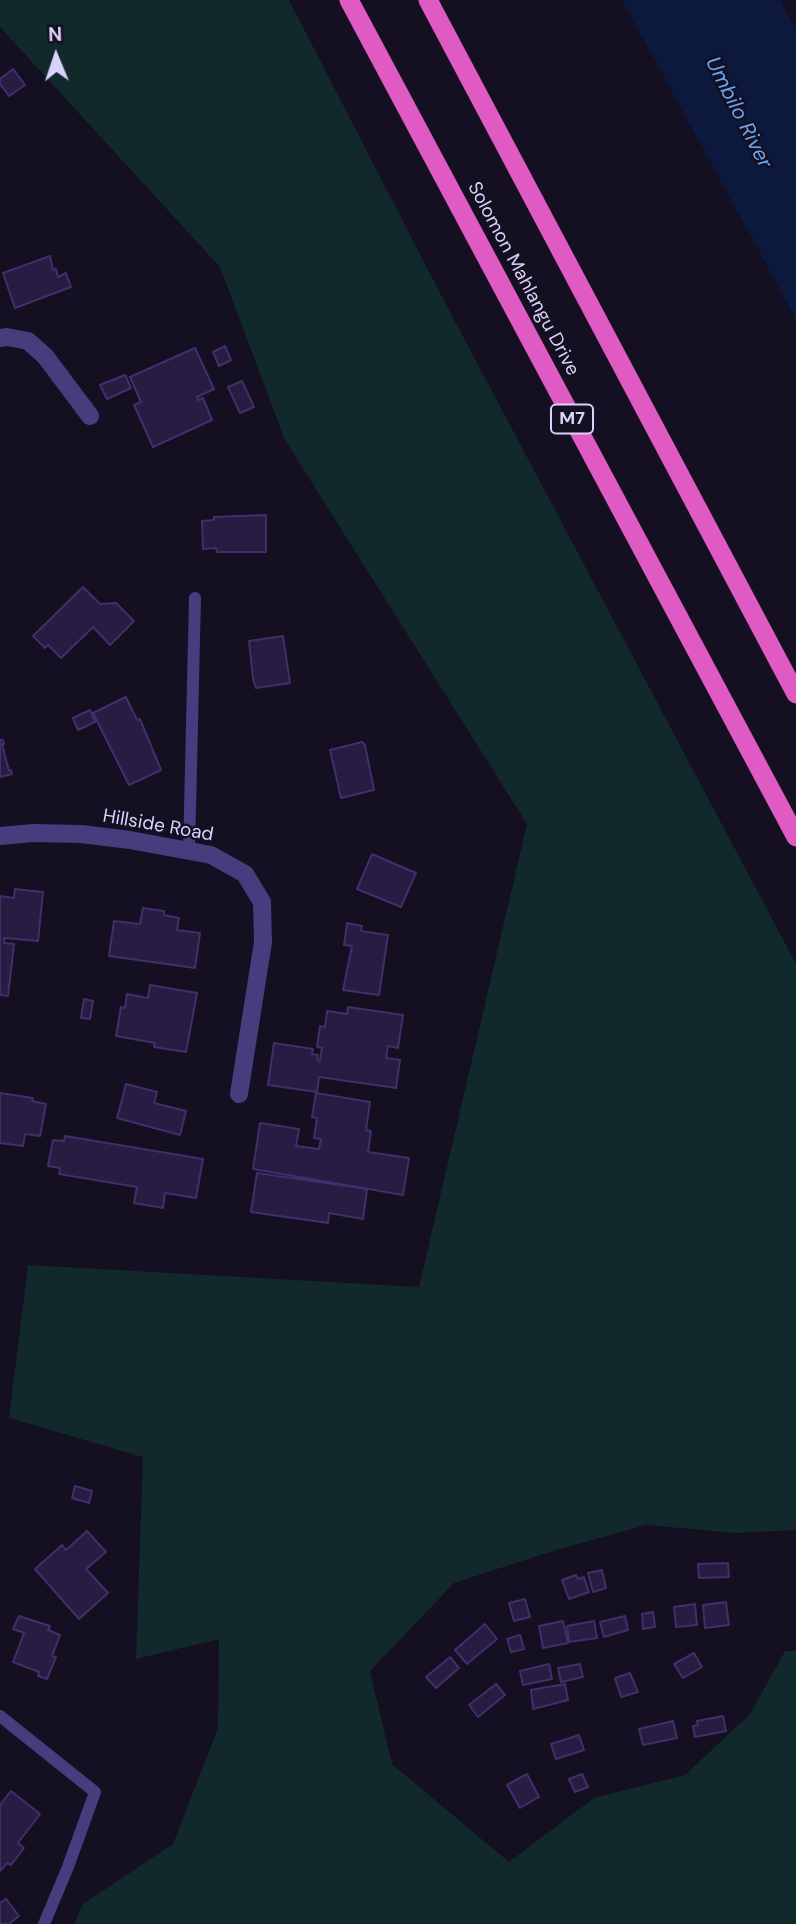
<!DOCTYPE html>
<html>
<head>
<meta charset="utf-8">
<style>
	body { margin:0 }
	#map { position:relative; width:796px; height:1924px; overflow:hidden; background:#140f21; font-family:"DM Sans",sans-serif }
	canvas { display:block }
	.north { position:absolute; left:21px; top:21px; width:70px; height:70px; -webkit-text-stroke:5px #140f21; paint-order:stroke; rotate:358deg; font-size:19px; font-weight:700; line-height:28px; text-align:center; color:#dbd2fc }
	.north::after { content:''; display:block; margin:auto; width:24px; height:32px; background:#dbd2fc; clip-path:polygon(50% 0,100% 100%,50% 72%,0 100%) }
</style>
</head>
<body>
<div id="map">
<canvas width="796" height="1924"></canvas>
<div class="north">N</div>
</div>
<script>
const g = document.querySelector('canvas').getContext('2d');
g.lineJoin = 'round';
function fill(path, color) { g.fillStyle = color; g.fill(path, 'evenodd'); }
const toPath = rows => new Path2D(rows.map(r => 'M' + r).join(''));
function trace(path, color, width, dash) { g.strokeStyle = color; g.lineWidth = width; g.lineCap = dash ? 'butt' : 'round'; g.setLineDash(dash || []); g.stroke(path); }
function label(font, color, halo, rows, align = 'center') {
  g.font = font + ' "DM Sans",sans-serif'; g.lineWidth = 5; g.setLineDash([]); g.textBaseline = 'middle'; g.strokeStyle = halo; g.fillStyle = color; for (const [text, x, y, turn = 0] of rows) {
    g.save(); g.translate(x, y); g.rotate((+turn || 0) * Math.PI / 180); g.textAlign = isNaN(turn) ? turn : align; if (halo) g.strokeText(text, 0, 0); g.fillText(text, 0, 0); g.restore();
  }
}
const green = toPath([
	[0,0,289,0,441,295,796,964,796,1530,736,1533,646,1525,556,1550,454,1583,370,1671,392,1764,509,1862,594,1798,685,1775,750,1714,785,1651,796,1651,796,1924,74,1924,83,1904,173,1844,218,1728,219,1639,136,1659,143,1457,9,1418,28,1265,419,1287,527,824,285,440,220,267,0,27]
]);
const water = toPath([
	[622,0,780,0,796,30,796,319]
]);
const building = toPath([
	[13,69,25,85,9,96,0,84,0,79,13,69],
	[50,256,53,270,56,269,58,277,66,273,71,287,15,308,3,273,50,256],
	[225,346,231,360,219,366,213,352,225,346],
	[195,348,214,389,197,397,198,400,203,398,212,420,153,447,134,405,141,402,130,377,195,348],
	[125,375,131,388,107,399,100,385,125,375],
	[242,381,254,407,240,413,228,387,242,381],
	[266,515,266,552,217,552,216,548,203,549,202,521,214,520,214,517,266,515],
	[83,587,100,604,116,603,134,621,110,645,93,627,61,658,48,645,45,648,33,636,83,587],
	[283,636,290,683,256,688,253,679,249,641,283,636],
	[126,697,137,720,140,719,161,770,129,785,93,713,126,697],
	[90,710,95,722,78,730,73,718,90,710],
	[0,740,3,740,4,744,2,744,9,771,11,770,12,774,0,777,0,740],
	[362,742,365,745,374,790,341,798,330,750,362,742],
	[372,854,416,873,401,907,357,889,372,854],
	[15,889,43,892,38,941,4,938,4,943,14,944,8,996,0,995,0,896,14,898,15,889],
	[143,908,164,911,164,915,179,918,177,930,200,933,195,968,109,956,114,921,140,924,143,908],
	[347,923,362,926,361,931,388,935,379,995,343,990,352,946,344,945,347,923],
	[150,985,197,993,186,1052,154,1047,155,1043,116,1036,121,1007,125,1008,127,994,148,998,150,985],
	[84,999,93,1001,90,1019,81,1018,84,999],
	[348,1007,403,1015,398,1048,388,1046,386,1058,400,1060,396,1088,319,1077,317,1092,268,1085,274,1043,313,1049,312,1054,318,1055,317,1060,320,1061,322,1048,317,1047,320,1026,325,1027,327,1011,347,1014,348,1007],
	[126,1084,157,1092,154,1103,186,1111,180,1135,117,1118,126,1084],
	[0,1093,33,1098,32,1101,46,1104,40,1136,25,1134,23,1146,0,1143,0,1093],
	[316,1093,370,1102,366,1130,371,1131,368,1152,409,1158,403,1195,253,1169,260,1123,299,1129,296,1146,319,1149,321,1139,314,1138,317,1118,312,1117,316,1093],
	[65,1136,203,1159,196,1198,165,1193,163,1208,134,1203,137,1187,59,1174,60,1168,48,1166,53,1140,64,1141,65,1136],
	[257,1173,367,1189,363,1219,329,1213,328,1223,251,1212,257,1173],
	[75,1486,92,1491,89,1503,72,1498,75,1486],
	[87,1531,106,1552,86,1569,108,1593,79,1619,35,1569,62,1545,66,1550,87,1531],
	[728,1563,729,1577,699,1578,698,1564,728,1563],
	[602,1570,606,1588,593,1592,588,1573,602,1570],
	[576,1575,578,1579,584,1577,589,1592,569,1599,562,1580,576,1575],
	[525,1599,530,1617,514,1621,509,1603,525,1599],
	[726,1602,729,1625,705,1628,703,1605,726,1602],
	[695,1604,697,1625,676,1627,674,1607,695,1604],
	[653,1612,655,1627,643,1629,642,1614,653,1612],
	[19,1616,50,1626,48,1630,60,1635,52,1656,56,1657,47,1679,38,1676,39,1672,13,1662,24,1633,13,1629,19,1616],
	[625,1616,628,1630,604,1637,600,1622,625,1616],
	[563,1621,568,1643,543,1648,539,1626,563,1621],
	[594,1621,597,1638,569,1642,567,1626,594,1621],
	[485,1624,497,1639,467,1664,455,1650,485,1624],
	[520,1635,524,1649,511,1652,507,1639,520,1635],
	[694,1653,702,1667,683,1678,674,1664,694,1653],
	[450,1657,459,1668,436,1688,426,1677,450,1657],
	[549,1664,552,1679,523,1685,520,1671,549,1664],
	[580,1664,583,1677,561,1682,558,1668,580,1664],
	[630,1673,638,1692,621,1697,615,1678,630,1673],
	[496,1684,505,1695,478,1717,469,1705,496,1684],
	[565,1684,568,1700,533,1709,531,1690,565,1684],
	[723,1716,726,1731,695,1737,693,1726,698,1725,697,1721,723,1716],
	[673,1721,677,1738,643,1745,639,1729,673,1721],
	[579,1735,584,1750,556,1759,551,1744,579,1735],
	[527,1774,539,1797,520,1808,507,1785,527,1774],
	[582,1774,588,1787,575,1792,569,1779,582,1774],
	[11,1791,40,1814,18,1843,24,1848,11,1865,7,1863,0,1871,0,1805,11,1791],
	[6,1899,19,1916,9,1924,0,1924,0,1903,6,1899]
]);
const service = toPath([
	[189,851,195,598],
	[0,1716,95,1792,68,1867,44,1924]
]);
const minor = toPath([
	[0,338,7,337,28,341,45,356,90,416],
	[0,836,33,833,81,834,130,840,211,855,245,874,262,902,263,942,239,1094]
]);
const trunk = toPath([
	[349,0,796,837],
	[428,0,796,694]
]);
const shields = [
	[572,419,42]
];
const shieldNames = [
	["M7",572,419]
];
const streetNames = [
	["Solomon Mahlangu Drive",523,279,62],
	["Hillside Road",158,826,10]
];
const waterNames = [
	["Umbilo River",738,113,63]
];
fill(green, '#12292b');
fill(water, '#0c193d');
fill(building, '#271c41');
trace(building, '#412f6c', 2);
trace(service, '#453d7e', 12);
trace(minor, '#453d7e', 18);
trace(trunk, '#e05ac4', 19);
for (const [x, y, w] of shields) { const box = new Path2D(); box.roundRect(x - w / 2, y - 14.5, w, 29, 5); g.fillStyle = '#140f21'; g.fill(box); trace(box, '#dbd2fc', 2); }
label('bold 18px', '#dbd2fc', null, shieldNames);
label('19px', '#dbd2fc', '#140f21', streetNames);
label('italic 21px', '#66a6f6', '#140f21', waterNames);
</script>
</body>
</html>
